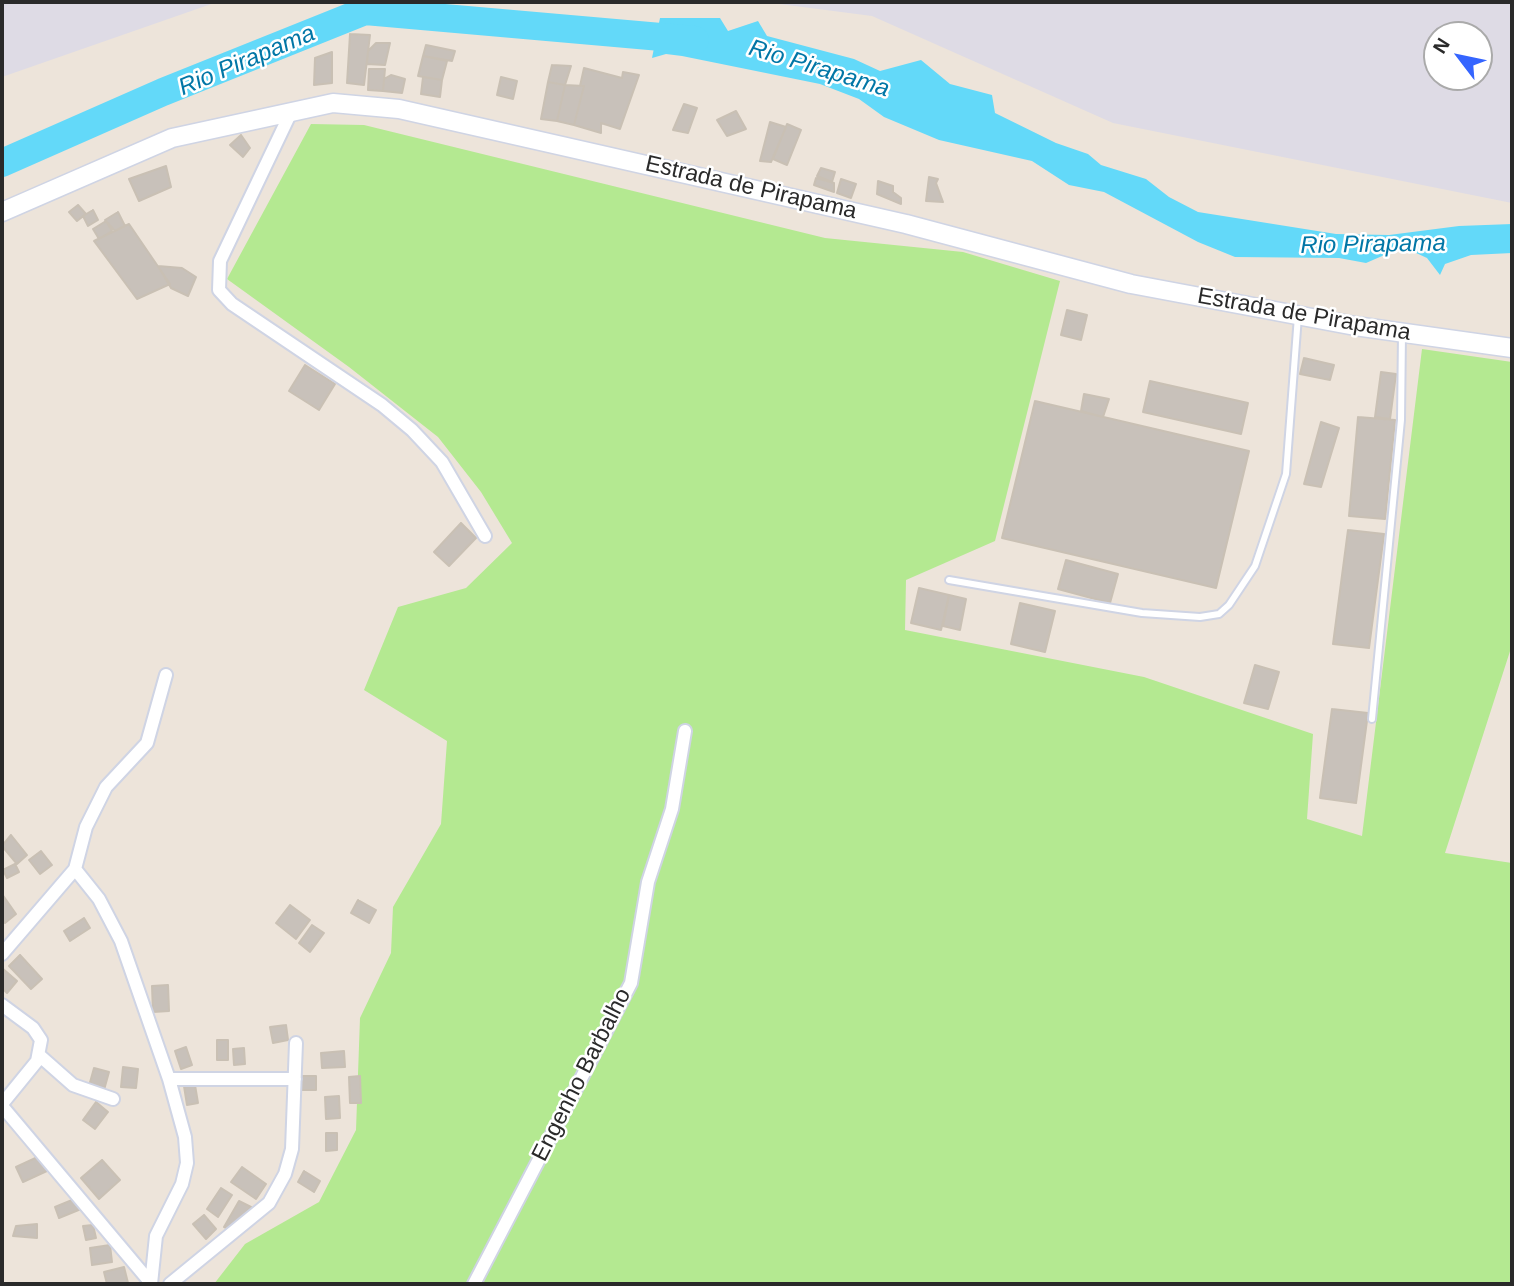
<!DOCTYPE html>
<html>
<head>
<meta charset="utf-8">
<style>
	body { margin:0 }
	#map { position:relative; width:1514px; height:1286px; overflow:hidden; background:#ede4da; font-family:Arial,sans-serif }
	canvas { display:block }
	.frame { position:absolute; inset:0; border:4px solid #2a2a2a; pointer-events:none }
	.north { position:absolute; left:1423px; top:21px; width:70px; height:70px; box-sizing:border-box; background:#fff; border:2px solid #aaa; border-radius:50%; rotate:302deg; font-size:19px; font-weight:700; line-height:28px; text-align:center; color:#2a2a2a }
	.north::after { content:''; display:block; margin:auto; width:24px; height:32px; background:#3565ff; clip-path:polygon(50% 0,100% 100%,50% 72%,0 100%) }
</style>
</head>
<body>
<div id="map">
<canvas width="1514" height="1286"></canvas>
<div class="frame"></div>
<div class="north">N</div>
</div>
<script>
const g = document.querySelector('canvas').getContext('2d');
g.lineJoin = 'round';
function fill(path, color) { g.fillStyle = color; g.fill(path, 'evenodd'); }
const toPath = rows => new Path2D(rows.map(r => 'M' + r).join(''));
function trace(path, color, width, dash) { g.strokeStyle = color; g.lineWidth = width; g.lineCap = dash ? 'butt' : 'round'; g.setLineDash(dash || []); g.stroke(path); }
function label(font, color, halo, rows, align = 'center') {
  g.font = font + ' Arial,sans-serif'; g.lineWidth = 5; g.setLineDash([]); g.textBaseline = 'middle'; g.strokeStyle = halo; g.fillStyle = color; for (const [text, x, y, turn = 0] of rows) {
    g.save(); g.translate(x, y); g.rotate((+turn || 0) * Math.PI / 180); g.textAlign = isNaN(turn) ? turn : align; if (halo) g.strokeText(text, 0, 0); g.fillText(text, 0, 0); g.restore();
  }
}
const industrial = toPath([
	[2,2,217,2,2,77],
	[764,2,1512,2,1512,203,1113,123,872,16],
	[1437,35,1479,35,1479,77,1437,77]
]);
const green = toPath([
	[311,124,364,125,825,238,963,252,1060,281,995,541,906,580,905,630,1144,677,1313,734,1307,819,1362,836,1422,349,1512,362,1512,645,1445,853,1512,863,1512,1284,214,1284,245,1244,319,1202,356,1130,360,1018,391,953,393,907,441,824,447,741,364,690,398,607,466,588,512,543,481,492,438,437,349,367,227,279]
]);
const water = toPath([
	[660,18,720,18,728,31,758,21,767,36,854,59,880,71,921,60,950,84,992,95,995,113,1056,143,1088,154,1101,165,1146,179,1169,197,1198,212,1336,234,1389,235,1459,226,1512,224,1512,253,1471,255,1445,264,1440,275,1427,258,1403,247,1366,263,1339,258,1235,257,1198,242,1104,192,1069,185,1032,161,939,140,884,117,859,99,820,84,682,56,666,54,652,58]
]);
const river = toPath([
	[2,163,163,92,365,11,695,40]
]);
const building = toPath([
	[350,34,370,35,364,85,347,83,350,34],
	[376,43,390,43,385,65,367,64,368,51,376,43],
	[426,45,455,51,452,61,423,56,426,45],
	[332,52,332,83,314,85,315,58,332,52],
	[423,56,447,61,442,80,418,76,423,56],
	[552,65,571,66,565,85,548,82,552,65],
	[584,68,622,78,623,72,639,75,620,129,601,123,601,133,574,125,584,86,580,86,584,68],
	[369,69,385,69,383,91,368,90,369,69],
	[391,75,405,79,402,93,383,91,384,79,391,75],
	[423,77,442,80,440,97,421,94,423,77],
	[501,77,517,81,513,99,497,95,501,77],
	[548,82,565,85,557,121,541,119,548,82],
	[565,85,584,86,574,125,557,121,565,85],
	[684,104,697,108,688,133,673,130,684,104],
	[736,111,746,129,727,136,717,120,736,111],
	[770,122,786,127,771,162,760,161,770,122],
	[787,124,801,130,787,165,773,159,787,124],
	[241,135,250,148,243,157,230,145,241,135],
	[166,166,171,187,139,201,129,179,166,166],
	[821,168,835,172,832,182,817,176,821,168],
	[929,177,938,179,936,183,943,202,926,201,929,177],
	[816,178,834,183,834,192,814,185,816,178],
	[841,179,856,184,851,198,837,193,841,179],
	[878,181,893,186,893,192,901,198,901,204,877,194,878,181],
	[78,205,86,214,77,221,69,212,78,205],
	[93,210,98,220,88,226,83,216,93,210],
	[118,212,125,226,115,231,105,220,118,212],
	[106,221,112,231,99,239,93,229,106,221],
	[129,224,170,284,137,299,94,241,129,224],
	[158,266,182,268,196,277,188,296,171,288,158,266],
	[1067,310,1087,315,1081,340,1061,335,1067,310],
	[1304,358,1334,365,1330,380,1300,374,1304,358],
	[305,365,335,384,319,410,289,391,305,365],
	[1381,372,1396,374,1390,419,1375,417,1381,372],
	[1150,381,1248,403,1241,434,1143,412,1150,381],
	[1084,394,1109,399,1103,417,1081,411,1084,394],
	[1035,401,1249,451,1216,588,1002,538,1035,401],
	[1358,417,1395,420,1385,519,1349,516,1358,417],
	[1321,422,1339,428,1321,487,1304,484,1321,422],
	[461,523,476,538,449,566,434,552,461,523],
	[1348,530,1384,534,1369,648,1333,644,1348,530],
	[1066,560,1118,574,1110,603,1058,589,1066,560],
	[919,588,949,595,941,630,911,623,919,588],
	[949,595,966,599,960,630,943,626,949,595],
	[1020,603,1055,611,1045,652,1011,644,1020,603],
	[1255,665,1279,672,1268,709,1244,703,1255,665],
	[1332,709,1368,713,1356,803,1320,798,1332,709],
	[11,835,27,855,17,864,2,846,11,835],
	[41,851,52,865,40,874,29,860,41,851],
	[15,864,19,872,7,878,3,870,15,864],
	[2,894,16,914,5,923,2,919,2,894],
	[358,900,376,910,369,923,351,913,358,900],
	[290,905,310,920,296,939,276,923,290,905],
	[84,918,90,928,70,941,64,931,84,918],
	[312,925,324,933,310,952,299,943,312,925],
	[20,955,42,979,31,989,9,966,20,955],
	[2,968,17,981,7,993,2,988,2,968],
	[168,985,169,1011,153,1012,152,986,168,985],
	[286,1025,288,1040,273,1043,270,1027,286,1025],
	[217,1040,228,1040,228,1060,217,1060,217,1040],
	[186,1047,192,1065,181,1069,175,1051,186,1047],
	[244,1048,245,1064,234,1065,233,1049,244,1048],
	[344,1051,345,1067,322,1068,321,1053,344,1051],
	[123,1067,138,1069,136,1088,121,1087,123,1067],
	[94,1068,109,1072,104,1090,89,1086,94,1068],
	[301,1076,316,1076,316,1090,301,1090,301,1076],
	[360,1076,361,1103,350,1103,349,1077,360,1076],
	[195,1085,198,1103,187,1105,184,1086,195,1085],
	[339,1096,340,1118,326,1119,325,1097,339,1096],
	[96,1102,108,1112,95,1129,83,1120,96,1102],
	[326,1133,337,1133,337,1150,326,1151,326,1133],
	[42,1155,49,1170,23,1182,16,1167,42,1155],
	[102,1160,120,1180,99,1199,81,1178,102,1160],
	[242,1167,266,1184,256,1199,231,1182,242,1167],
	[304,1171,320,1181,314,1192,298,1182,304,1171],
	[221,1188,232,1195,218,1217,207,1209,221,1188],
	[77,1198,81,1209,59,1218,55,1207,77,1198],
	[239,1201,251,1207,231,1230,224,1227,239,1201],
	[204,1215,216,1229,206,1239,193,1224,204,1215],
	[37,1224,37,1238,13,1236,16,1226,37,1224],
	[93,1225,96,1238,86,1240,83,1226,93,1225],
	[110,1245,112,1262,92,1265,90,1248,110,1245],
	[124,1267,128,1283,107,1284,104,1272,124,1267]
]);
const service = toPath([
	[949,580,1142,613,1200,617,1219,614,1229,605,1255,566,1286,474,1298,316],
	[1372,719,1401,420,1402,334]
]);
const minor = toPath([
	[292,110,220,261,219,290,232,304,382,405,412,430,442,462,485,536],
	[75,869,99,899,121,941,169,1079,185,1137,187,1163,182,1184,156,1236,151,1284],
	[2,954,75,869,86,827,106,787,147,743,166,675],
	[2,1005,33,1028,41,1040,37,1061,2,1104],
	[39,1055,73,1085,113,1099],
	[169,1079,295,1079],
	[2,1106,150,1282],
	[170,1284,269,1203,285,1174,292,1149,296,1043],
	[474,1284,631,983,648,882,672,809,685,731]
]);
const secondary = toPath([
	[2,212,172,138,333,103,399,109,906,224,1131,284,1355,326,1512,348]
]);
const streetNames = [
	["Estrada de Pirapama",751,188,13],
	["Estrada de Pirapama",1304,315,10],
	["Engenho Barbalho",582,1075,-63]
];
const waterNames = [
	["Rio Pirapama",247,61,-23],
	["Rio Pirapama",819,69,17],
	["Rio Pirapama",1373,245,-1]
];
fill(industrial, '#dedbe5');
fill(green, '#b4e991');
fill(water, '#63d9f9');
trace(river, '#63d9f9', 28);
fill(building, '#c8c1ba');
trace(building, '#c9c0b4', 2);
trace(service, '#cfd4e4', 10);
trace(minor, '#cfd4e4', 16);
trace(secondary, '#cfd4e4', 21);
trace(service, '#fff', 6);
trace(minor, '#fff', 12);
trace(secondary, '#fff', 18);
label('23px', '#2a2a2a', '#fff', streetNames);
label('italic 24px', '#0176a6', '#fff', waterNames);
</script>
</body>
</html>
